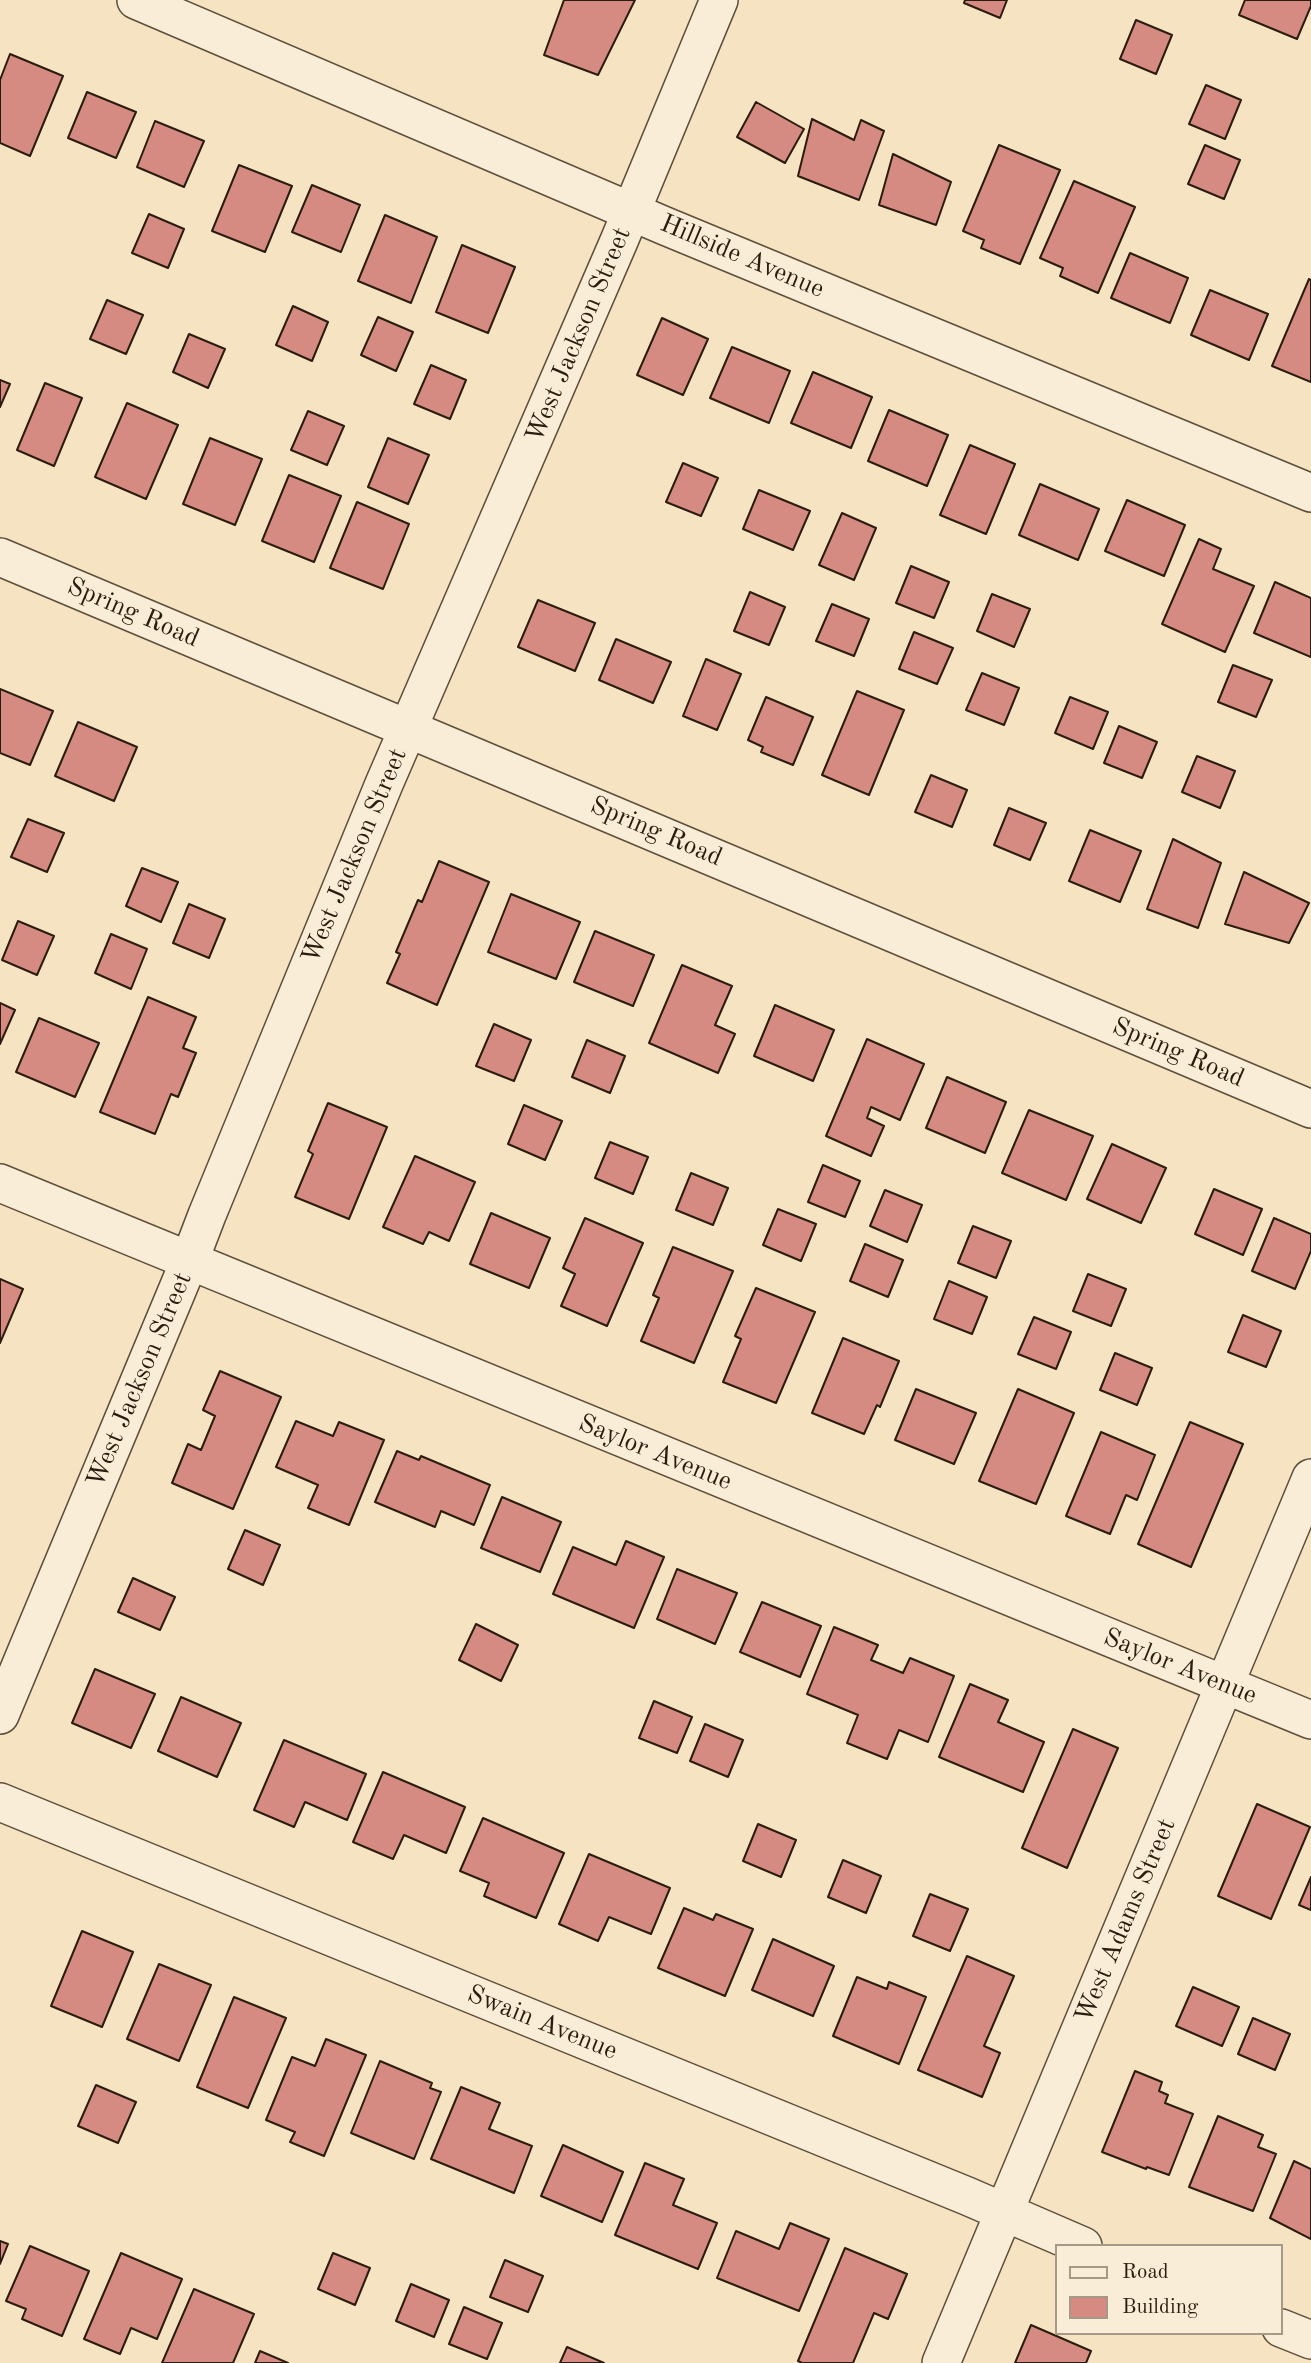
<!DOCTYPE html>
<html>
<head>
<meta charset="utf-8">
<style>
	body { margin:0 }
	#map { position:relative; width:1311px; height:2363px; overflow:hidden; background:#f6e3c1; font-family:"Old Standard TT",serif }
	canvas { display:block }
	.legend { position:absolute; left:1055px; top:2244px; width:228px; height:91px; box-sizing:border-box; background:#f9edd7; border:2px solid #a69987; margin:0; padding:9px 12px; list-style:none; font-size:21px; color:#2a1c0e }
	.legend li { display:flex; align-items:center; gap:14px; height:35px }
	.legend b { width:35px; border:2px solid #a69987 }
</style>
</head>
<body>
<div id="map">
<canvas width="1311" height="2363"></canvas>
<ul class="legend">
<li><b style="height:9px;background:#f9edd7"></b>Road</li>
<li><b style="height:19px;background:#d68b82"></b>Building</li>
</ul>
</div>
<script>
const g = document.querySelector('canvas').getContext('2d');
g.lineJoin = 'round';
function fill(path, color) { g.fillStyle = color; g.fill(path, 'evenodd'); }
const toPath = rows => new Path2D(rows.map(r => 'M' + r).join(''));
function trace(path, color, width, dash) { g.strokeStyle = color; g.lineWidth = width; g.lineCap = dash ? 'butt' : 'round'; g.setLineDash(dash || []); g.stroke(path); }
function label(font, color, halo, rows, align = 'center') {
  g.font = font + ' "Old Standard TT",serif'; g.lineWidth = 6; g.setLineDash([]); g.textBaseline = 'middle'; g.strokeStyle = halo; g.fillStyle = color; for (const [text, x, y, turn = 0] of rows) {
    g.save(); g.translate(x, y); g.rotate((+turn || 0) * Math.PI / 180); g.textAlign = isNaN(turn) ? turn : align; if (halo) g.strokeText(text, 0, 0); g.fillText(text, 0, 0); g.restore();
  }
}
const building = toPath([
	[564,0,635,0,598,75,544,55,564,0],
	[965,0,1007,0,1000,18,964,3,965,0],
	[1245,0,1311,0,1311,6,1297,39,1239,15,1245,0],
	[1136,20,1172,35,1156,74,1120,59,1136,20],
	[10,54,63,76,30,156,0,143,0,80,10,54],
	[1206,85,1241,100,1225,139,1189,124,1206,85],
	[87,92,136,112,116,158,68,138,87,92],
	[756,102,804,129,785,163,737,137,756,102],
	[812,119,854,140,861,120,884,131,859,200,798,176,812,119],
	[155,121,204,141,184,187,137,167,155,121],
	[999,145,1060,170,1020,264,981,248,984,240,963,231,999,145],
	[1205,145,1240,160,1224,199,1188,184,1205,145],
	[893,154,951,182,936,225,879,205,893,154],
	[239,165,292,186,265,252,212,231,239,165],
	[1074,181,1135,207,1098,293,1060,276,1063,268,1040,258,1074,181],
	[312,185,360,205,341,252,292,232,312,185],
	[149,214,184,229,168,268,132,253,149,214],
	[385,215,437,237,411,303,358,281,385,215],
	[462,245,515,267,488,333,436,312,462,245],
	[1130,253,1188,278,1170,323,1111,298,1130,253],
	[1309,279,1311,280,1311,382,1272,366,1309,279],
	[1210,290,1268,314,1249,360,1191,335,1210,290],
	[107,300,143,315,126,354,90,339,107,300],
	[293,306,328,322,312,361,276,345,293,306],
	[378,317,413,332,396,371,361,355,378,317],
	[662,318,708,339,683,395,637,375,662,318],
	[189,334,225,349,208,388,173,372,189,334],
	[732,347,790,371,769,423,710,398,732,347],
	[431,365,466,380,450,419,414,404,431,365],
	[813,372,872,397,851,448,791,423,813,372],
	[0,380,10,384,0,407,0,380],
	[45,383,82,398,54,466,17,450,45,383],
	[127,403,178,425,146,499,95,477,127,403],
	[889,410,948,435,927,486,868,461,889,410],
	[308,411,344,426,327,465,291,450,308,411],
	[210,438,262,459,235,525,183,504,210,438],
	[388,438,429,455,408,504,368,487,388,438],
	[970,445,1015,464,986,534,940,515,970,445],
	[683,463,718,478,701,516,666,502,683,463],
	[289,475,341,496,314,562,262,541,289,475],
	[1040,484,1099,509,1078,560,1019,535,1040,484],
	[759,490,810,511,793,550,743,529,759,490],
	[1127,500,1185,525,1164,576,1105,551,1127,500],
	[357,502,409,524,383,589,330,568,357,502],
	[842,513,876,528,854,580,819,565,842,513],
	[1199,539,1221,549,1213,569,1254,586,1225,652,1162,624,1199,539],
	[911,566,949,582,934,618,896,603,911,566],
	[1275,582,1311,598,1311,657,1254,633,1275,582],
	[750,592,785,607,769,645,734,631,750,592],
	[992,594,1030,609,1014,647,977,631,992,594],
	[538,600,595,623,575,671,518,647,538,600],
	[832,604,869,619,854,656,816,641,832,604],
	[914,632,953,648,937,684,899,669,914,632],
	[616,639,671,662,653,703,599,680,616,639],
	[706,659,741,674,717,730,683,716,706,659],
	[1233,665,1272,680,1256,717,1218,702,1233,665],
	[982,673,1019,688,1004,725,966,710,982,673],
	[0,689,53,711,30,765,0,753,0,689],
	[857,691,904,710,869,795,822,775,857,691],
	[766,697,813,717,793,765,761,752,763,747,748,740,766,697],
	[1070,697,1108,712,1093,749,1055,733,1070,697],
	[78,722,137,747,114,801,55,776,78,722],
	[1119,726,1157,742,1142,778,1104,763,1119,726],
	[1197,756,1235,771,1220,808,1182,792,1197,756],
	[931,775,967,790,952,827,915,812,931,775],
	[1009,808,1046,823,1030,860,994,845,1009,808],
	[28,819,64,833,47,872,11,857,28,819],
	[1090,830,1141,851,1120,902,1069,881,1090,830],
	[1173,839,1221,863,1198,928,1147,909,1173,839],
	[439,861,489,882,437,1005,387,983,400,954,396,952,418,900,422,902,439,861],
	[142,868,178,882,161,922,126,906,142,868],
	[1244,872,1309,903,1289,943,1225,924,1244,872],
	[511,894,580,922,556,979,488,952,511,894],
	[189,904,225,919,209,958,173,943,189,904],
	[18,921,54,936,37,975,2,960,18,921],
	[595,931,654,955,633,1006,574,982,595,931],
	[111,934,147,949,131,989,95,973,111,934],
	[682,965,732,986,715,1025,735,1034,718,1073,649,1043,682,965],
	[148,997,196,1017,183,1048,196,1053,178,1097,171,1094,155,1134,100,1112,148,997],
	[0,1003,15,1010,0,1044,0,1003],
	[775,1005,834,1030,813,1081,754,1056,775,1005],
	[39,1018,99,1043,75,1097,16,1072,39,1018],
	[494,1024,531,1040,514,1081,476,1066,494,1024],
	[867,1039,924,1064,900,1120,871,1107,867,1118,884,1126,871,1156,826,1136,867,1039],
	[587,1040,625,1056,610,1093,572,1077,587,1040],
	[947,1077,1006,1102,985,1153,926,1128,947,1077],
	[328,1103,387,1127,349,1219,295,1197,313,1154,308,1151,328,1103],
	[524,1105,562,1121,545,1160,508,1144,524,1105],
	[1029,1110,1093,1136,1066,1200,1002,1173,1029,1110],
	[610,1142,648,1157,633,1194,595,1178,610,1142],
	[1112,1144,1166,1168,1141,1223,1087,1199,1112,1144],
	[415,1156,475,1182,449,1241,429,1232,423,1244,383,1227,415,1156],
	[823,1165,860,1181,845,1217,808,1202,823,1165],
	[691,1173,728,1188,713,1225,676,1210,691,1173],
	[1214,1189,1262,1209,1243,1255,1195,1234,1214,1189],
	[885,1190,922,1205,907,1242,870,1226,885,1190],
	[778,1209,816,1224,801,1261,763,1245,778,1209],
	[491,1213,550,1238,529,1288,470,1264,491,1213],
	[585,1218,643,1243,607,1326,561,1306,575,1274,563,1268,585,1218],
	[1274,1218,1311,1234,1311,1251,1295,1289,1252,1271,1274,1218],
	[973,1226,1011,1241,996,1278,958,1263,973,1226],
	[865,1244,903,1260,888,1297,850,1281,865,1244],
	[673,1247,733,1271,694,1363,641,1341,659,1298,653,1295,673,1247],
	[1088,1274,1126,1289,1111,1326,1073,1311,1088,1274],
	[0,1279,23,1289,0,1343,0,1279],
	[949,1281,987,1297,972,1334,934,1319,949,1281],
	[756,1288,815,1312,776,1403,723,1382,741,1339,735,1336,756,1288],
	[1243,1315,1281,1331,1266,1367,1228,1352,1243,1315],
	[1034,1317,1071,1332,1056,1369,1018,1354,1034,1317],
	[843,1338,899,1361,880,1407,877,1405,864,1434,812,1413,843,1338],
	[1115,1353,1152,1368,1137,1405,1100,1390,1115,1353],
	[220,1371,281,1397,233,1509,172,1483,188,1444,201,1450,215,1416,203,1410,220,1371],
	[916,1389,976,1413,954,1464,895,1440,916,1389],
	[1018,1389,1074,1413,1036,1504,979,1481,1018,1389],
	[296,1421,333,1436,339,1422,384,1440,349,1525,308,1508,318,1485,276,1467,296,1421],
	[1190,1422,1243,1444,1191,1567,1138,1544,1190,1422],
	[1101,1432,1155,1455,1137,1500,1126,1495,1110,1534,1066,1516,1101,1432],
	[397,1451,419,1460,421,1456,490,1485,474,1525,441,1511,435,1527,375,1502,397,1451],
	[502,1497,561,1522,540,1572,481,1548,502,1497],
	[245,1530,280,1545,263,1585,228,1569,245,1530],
	[626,1541,664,1557,634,1628,553,1594,573,1547,616,1565,626,1541],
	[677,1569,737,1593,715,1644,657,1619,677,1569],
	[133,1578,175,1597,160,1630,118,1612,133,1578],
	[762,1602,821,1626,800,1677,740,1652,762,1602],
	[476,1624,518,1645,501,1681,459,1660,476,1624],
	[834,1627,878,1645,871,1660,903,1673,910,1658,954,1676,928,1742,899,1730,887,1759,847,1743,858,1715,807,1694,834,1627],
	[95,1669,155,1694,131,1748,72,1723,95,1669],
	[970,1684,1008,1700,998,1722,1044,1742,1023,1792,939,1757,970,1684],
	[181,1697,241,1723,217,1777,158,1751,181,1697],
	[654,1701,692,1717,677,1753,639,1738,654,1701],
	[705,1724,743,1740,728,1777,690,1761,705,1724],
	[1073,1729,1118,1748,1067,1868,1022,1848,1073,1729],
	[284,1740,366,1774,347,1820,305,1802,294,1827,254,1810,284,1740],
	[383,1772,465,1807,446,1853,404,1835,393,1859,353,1842,383,1772],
	[1257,1804,1310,1827,1271,1919,1218,1896,1257,1804],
	[483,1818,564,1853,536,1918,484,1896,489,1883,460,1871,483,1818],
	[758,1824,796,1840,781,1877,743,1861,758,1824],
	[589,1854,670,1888,651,1934,609,1917,598,1941,559,1924,589,1854],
	[843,1860,881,1876,866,1913,828,1897,843,1860],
	[1311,1877,1311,1910,1299,1905,1311,1877],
	[930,1894,968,1909,950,1951,913,1936,930,1894],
	[684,1908,713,1920,716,1914,753,1929,725,1996,658,1968,684,1908],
	[82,1931,133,1952,102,2027,51,2006,82,1931],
	[773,1939,834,1966,813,2016,752,1990,773,1939],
	[967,1956,1014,1976,984,2046,1000,2053,982,2097,918,2070,967,1956],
	[159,1964,211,1985,179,2061,127,2039,159,1964],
	[857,1977,887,1989,889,1982,926,1997,899,2064,833,2036,857,1977],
	[1193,1987,1239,2007,1222,2046,1176,2026,1193,1987],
	[234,1997,286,2018,248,2108,197,2087,234,1997],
	[1253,2018,1290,2034,1275,2070,1238,2054,1253,2018],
	[326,2039,366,2055,324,2156,290,2142,295,2132,266,2120,292,2057,315,2066,326,2039],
	[380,2061,432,2083,430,2088,441,2092,414,2159,351,2133,380,2061],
	[1135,2071,1162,2082,1159,2091,1168,2095,1165,2103,1193,2114,1169,2175,1147,2167,1146,2169,1102,2152,1135,2071],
	[96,2085,136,2102,118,2143,78,2126,96,2085],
	[461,2087,500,2103,489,2129,532,2146,514,2193,431,2159,461,2087],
	[1218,2116,1263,2135,1258,2147,1276,2154,1253,2211,1189,2187,1218,2116],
	[563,2145,623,2172,602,2222,541,2196,563,2145],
	[1294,2161,1311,2169,1311,2239,1270,2218,1294,2161],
	[645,2163,684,2179,673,2205,717,2223,698,2269,615,2235,645,2163],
	[790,2223,829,2239,799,2311,717,2278,736,2231,779,2249,790,2223],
	[0,2241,8,2244,0,2264,0,2241],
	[30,2246,89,2271,62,2336,22,2319,26,2309,6,2301,30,2246],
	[845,2248,907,2274,888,2319,874,2313,853,2363,802,2363,798,2361,845,2248],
	[121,2253,182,2279,157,2339,131,2328,120,2354,84,2339,121,2253],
	[333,2253,370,2268,355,2305,318,2289,333,2253],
	[505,2260,543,2276,528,2312,490,2297,505,2260],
	[411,2284,449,2300,434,2337,396,2321,411,2284],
	[194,2289,254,2314,233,2363,162,2363,194,2289],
	[464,2307,502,2323,487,2359,449,2344,464,2307],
	[1031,2325,1091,2351,1086,2363,1015,2363,1031,2325],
	[567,2347,604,2363,560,2363,567,2347],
	[260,2351,288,2363,255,2363,260,2351]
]);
const minor = toPath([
	[136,0,665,226,1311,493],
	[0,557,1311,1109],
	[0,1183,1311,1720],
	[0,1715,189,1262,207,1215,384,784,619,241,719,0],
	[0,1802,967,2196,1083,2246],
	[1281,2328,1311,2340],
	[941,2363,1311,1478]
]);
const streetNames = [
	["Hillside Avenue",742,257,23],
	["West Jackson Street",579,335,-67],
	["Spring Road",133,613,23],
	["Spring Road",656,832,23],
	["West Jackson Street",355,856,-67],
	["Spring Road",1178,1053,23],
	["West Jackson Street",140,1380,-67],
	["Saylor Avenue",655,1453,22],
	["Saylor Avenue",1180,1667,22],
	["West Adams Street",1126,1921,-67],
	["Swain Avenue",542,2023,22]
];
fill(building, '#d68b82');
trace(building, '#2a1c0e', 2);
trace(minor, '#5d4e3b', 40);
trace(minor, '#f9edd7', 37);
label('26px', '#2a1c0e', '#f9edd7', streetNames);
</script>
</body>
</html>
